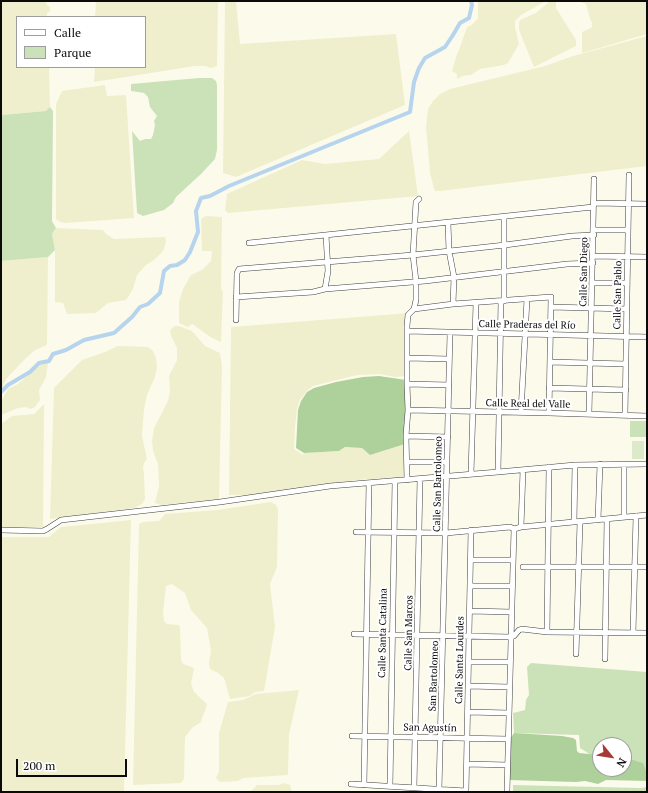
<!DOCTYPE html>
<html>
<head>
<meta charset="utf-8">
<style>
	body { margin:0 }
	#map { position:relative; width:648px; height:793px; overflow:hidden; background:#fcfbeb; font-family:"PT Serif",serif }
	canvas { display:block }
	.frame { position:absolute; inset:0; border:2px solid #0b0b0b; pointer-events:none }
	.legend { position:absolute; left:16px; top:16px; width:130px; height:52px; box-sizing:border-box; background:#fff; border:1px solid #9d9d9d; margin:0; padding:5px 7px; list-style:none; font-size:12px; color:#0b0b0b }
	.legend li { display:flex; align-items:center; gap:8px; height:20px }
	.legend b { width:20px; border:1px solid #9d9d9d }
	.north { position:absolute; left:592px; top:737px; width:40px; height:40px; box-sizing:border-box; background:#fff; border:1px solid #9d9d9d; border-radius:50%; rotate:120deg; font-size:11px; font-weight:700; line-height:16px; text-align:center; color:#0b0b0b }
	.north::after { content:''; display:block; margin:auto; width:14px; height:18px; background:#a83a35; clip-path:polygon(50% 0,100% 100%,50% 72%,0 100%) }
	.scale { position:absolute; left:16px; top:759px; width:111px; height:18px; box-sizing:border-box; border:2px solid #0b0b0b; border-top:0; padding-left:5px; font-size:12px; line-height:14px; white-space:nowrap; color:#0b0b0b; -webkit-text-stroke:3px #fff; paint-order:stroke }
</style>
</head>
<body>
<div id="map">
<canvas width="648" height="793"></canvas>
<div class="frame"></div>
<ul class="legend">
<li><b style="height:5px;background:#fff"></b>Calle</li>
<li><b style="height:11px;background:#cbe2b9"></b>Parque</li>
</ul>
<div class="north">N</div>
<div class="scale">200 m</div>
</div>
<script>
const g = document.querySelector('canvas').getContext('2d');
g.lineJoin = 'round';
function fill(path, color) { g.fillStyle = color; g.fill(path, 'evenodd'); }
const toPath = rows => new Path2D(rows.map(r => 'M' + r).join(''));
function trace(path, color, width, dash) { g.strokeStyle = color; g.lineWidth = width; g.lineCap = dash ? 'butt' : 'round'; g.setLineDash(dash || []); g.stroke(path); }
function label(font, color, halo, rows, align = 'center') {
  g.font = font + ' "PT Serif",serif'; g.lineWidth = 4; g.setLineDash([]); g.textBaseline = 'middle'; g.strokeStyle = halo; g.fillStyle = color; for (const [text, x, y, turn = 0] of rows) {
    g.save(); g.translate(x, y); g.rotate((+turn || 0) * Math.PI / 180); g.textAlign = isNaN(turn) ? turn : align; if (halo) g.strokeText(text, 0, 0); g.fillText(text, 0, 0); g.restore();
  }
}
const farmland = toPath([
	[1,1,46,1,47,5,50,7,50,11,47,13,47,17,17,17,17,67,49,67,50,107,47,111,1,115],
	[96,1,218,1,217,66,211,68,205,66,195,66,94,82,95,67,145,67,145,17,95,17],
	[225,1,236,1,240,44,396,34,405,105,236,177,223,173],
	[478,1,546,1,521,15,515,21,515,27,519,44,508,63,504,65,480,69,471,75,462,76,458,79,457,78,457,74,452,71,457,54,459,50,467,27,472,25,478,18],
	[550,1,556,1,556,8,576,40,576,46,534,67,519,30,519,23,520,20,536,13],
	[578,1,647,1,647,34,582,53,582,32,589,29,592,27,592,23,590,19,586,4],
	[647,36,647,166,440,191,435,191,434,189,430,173,426,127,428,109,433,101,440,94,450,89,545,66,573,56],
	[105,85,107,96,126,95,134,218,65,223,60,222,56,219,56,104,62,91],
	[409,131,418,196,228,213,225,210,227,194,302,160,325,164,379,159],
	[206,216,222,217,221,288,223,293,221,342,212,338,192,324,188,327,179,323,179,302,183,289,191,275,202,270,211,261,212,251,202,251,201,219],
	[56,228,103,230,106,234,114,239,165,237,166,242,163,251,154,260,146,265,137,275,133,289,126,300,108,303,96,313,67,314,63,303,55,302,55,250,52,234],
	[48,257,47,345,35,350,24,360,6,379,1,391,1,261],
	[409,313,406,376,395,377,380,374,357,375,313,386,307,391,300,400,297,409,295,428,294,449,303,455,304,453,339,451,345,447,362,448,370,455,405,444,404,477,356,480,250,495,229,495,231,327],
	[175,326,179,326,192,331,205,346,220,353,222,366,219,499,162,505,155,503,159,486,158,464,153,451,152,441,154,428,168,401,170,391,169,376,177,360,177,348,171,336,170,330],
	[118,346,148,347,153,351,156,358,157,367,155,377,147,395,144,409,142,436,147,459,144,463,143,468,144,474,145,499,142,504,134,508,50,519,54,388,82,360,105,352],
	[45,363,48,363,46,377,39,390,40,400,35,407,30,409,26,407,18,408,1,415,1,401,8,389,18,384,40,365],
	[44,404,43,527,1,527,1,423,4,422,12,416,34,414],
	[271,502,276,505,278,509,277,567,270,584,275,627,264,691,255,692,250,696,230,699,224,678,218,673,210,669,209,663,211,651,207,628,191,610,185,593,172,584,166,586,163,613,164,621,167,624,179,625,180,628,181,660,183,664,192,667,194,669,191,683,194,692,207,704,205,711,202,718,201,722,192,728,185,737,184,779,181,783,133,785,139,524,143,522,159,521,165,514,217,510],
	[131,520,124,791,1,792,1,537,49,537,61,527],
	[299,690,289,734,288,775,243,778,238,781,220,782,216,778,219,771,219,733,228,702,243,700,256,694],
	[284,783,290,785,292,792,251,791,257,785,279,785]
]);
const green = toPath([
	[199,78,212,78,216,81,217,85,217,150,215,159,201,174,176,197,173,203,164,210,143,216,137,213,132,131,140,141,145,139,151,139,153,135,155,125,154,121,157,116,150,107,148,97,144,93,131,91,131,84],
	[50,107,53,111,53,116,52,221,56,228,52,234,55,250,48,257,1,261,1,115,46,111],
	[630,421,647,421,647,437,630,437],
	[531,663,647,672,647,773,642,763,624,757,624,745,600,745,600,755,591,755,580,748,579,735,514,733,513,713,525,710,526,700,529,695,527,667],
	[513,785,641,788,647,787,647,792,513,792]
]);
const forest = toPath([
	[379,376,406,380,405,444,370,455,362,448,345,447,339,451,304,453,296,448,298,410,301,401,307,392,314,388,336,382,363,377],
	[514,733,562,736,573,738,576,740,577,751,579,753,600,755,600,769,624,769,624,757,643,763,647,773,647,781,606,780,598,784,585,781,576,782,509,780,510,739]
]);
const pitch = toPath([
	[632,441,644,441,644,459,632,459]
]);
const canal = toPath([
	[1,392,8,385,30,372,39,363,49,361,53,354,66,350,84,340,114,333,132,317,140,307,148,304,160,293,164,271,170,266,177,265,185,260,190,252,198,232,196,211,201,198,210,196,229,186,410,112,414,82,419,68,425,58,445,47,453,35,460,23,469,18,472,5,471,1]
]);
const minor = toPath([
	[595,203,647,204],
	[448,223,449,251,454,277,453,304],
	[594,230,628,230],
	[249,243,593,207],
	[593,256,647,257],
	[593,283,627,283],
	[325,289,328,271,326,235],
	[236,297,313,292,325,289,425,281,567,264,593,263],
	[504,301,504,216],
	[551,307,627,309],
	[414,309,453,304,551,297,549,413],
	[236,320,237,273,239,269,413,255,505,245,572,236,594,235],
	[407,331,647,337],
	[407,358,449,359],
	[550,362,626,364],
	[407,384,449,385],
	[549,388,626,390],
	[408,410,549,413,647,416],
	[521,412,527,299],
	[589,414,594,179],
	[625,415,629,175],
	[406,436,448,437],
	[407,462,447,462],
	[498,472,501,301],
	[471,474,476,303],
	[407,480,406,436,408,410,407,384,407,326,408,315,414,309,416,300,416,281,413,255,416,202,419,199],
	[624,517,624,465],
	[598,520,600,464],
	[574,522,575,465],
	[521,527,523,470],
	[1,530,43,531,47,529,61,520,220,502,330,486,498,472,575,465,647,464],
	[356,532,446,533,510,527,514,529,521,527,647,515],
	[471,560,512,560],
	[523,567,647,567],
	[470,586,512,586],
	[470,611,511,612],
	[547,632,549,467],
	[633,633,636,516],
	[354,634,511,637,514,636,519,630,522,629,547,632,647,633],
	[576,654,580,522],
	[605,659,607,519],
	[469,662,510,662],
	[468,686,509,687],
	[468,712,509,713],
	[352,736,508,739],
	[467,764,508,765],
	[351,784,466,791,471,530],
	[364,785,369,483],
	[390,786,395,481],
	[414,788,420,479],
	[439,790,450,333],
	[507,791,514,529]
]);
const streetNames = [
	["Calle San Diego",584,272,-89],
	["Calle San Pablo",618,295,-89],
	["Calle Praderas del Río",527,325,1],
	["Calle Real del Valle",528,404,1],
	["Calle San Bartolomeo",438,484,-89],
	["Calle Santa Catalina",383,633,-89],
	["Calle San Marcos",409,633,-89],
	["Calle Santa Lourdes",460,660,-89],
	["San Bartolomeo",434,676,-88],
	["San Agustín",430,728,1]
];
fill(farmland, '#efefce');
fill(green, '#cbe2b9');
fill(forest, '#aed19b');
fill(pitch, '#dceaca');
trace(canal, '#b6d4ed', 4);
trace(minor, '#3e3e3e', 6);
trace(minor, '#fff', 5);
label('10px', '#0b0b0b', '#fff', streetNames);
</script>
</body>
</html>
